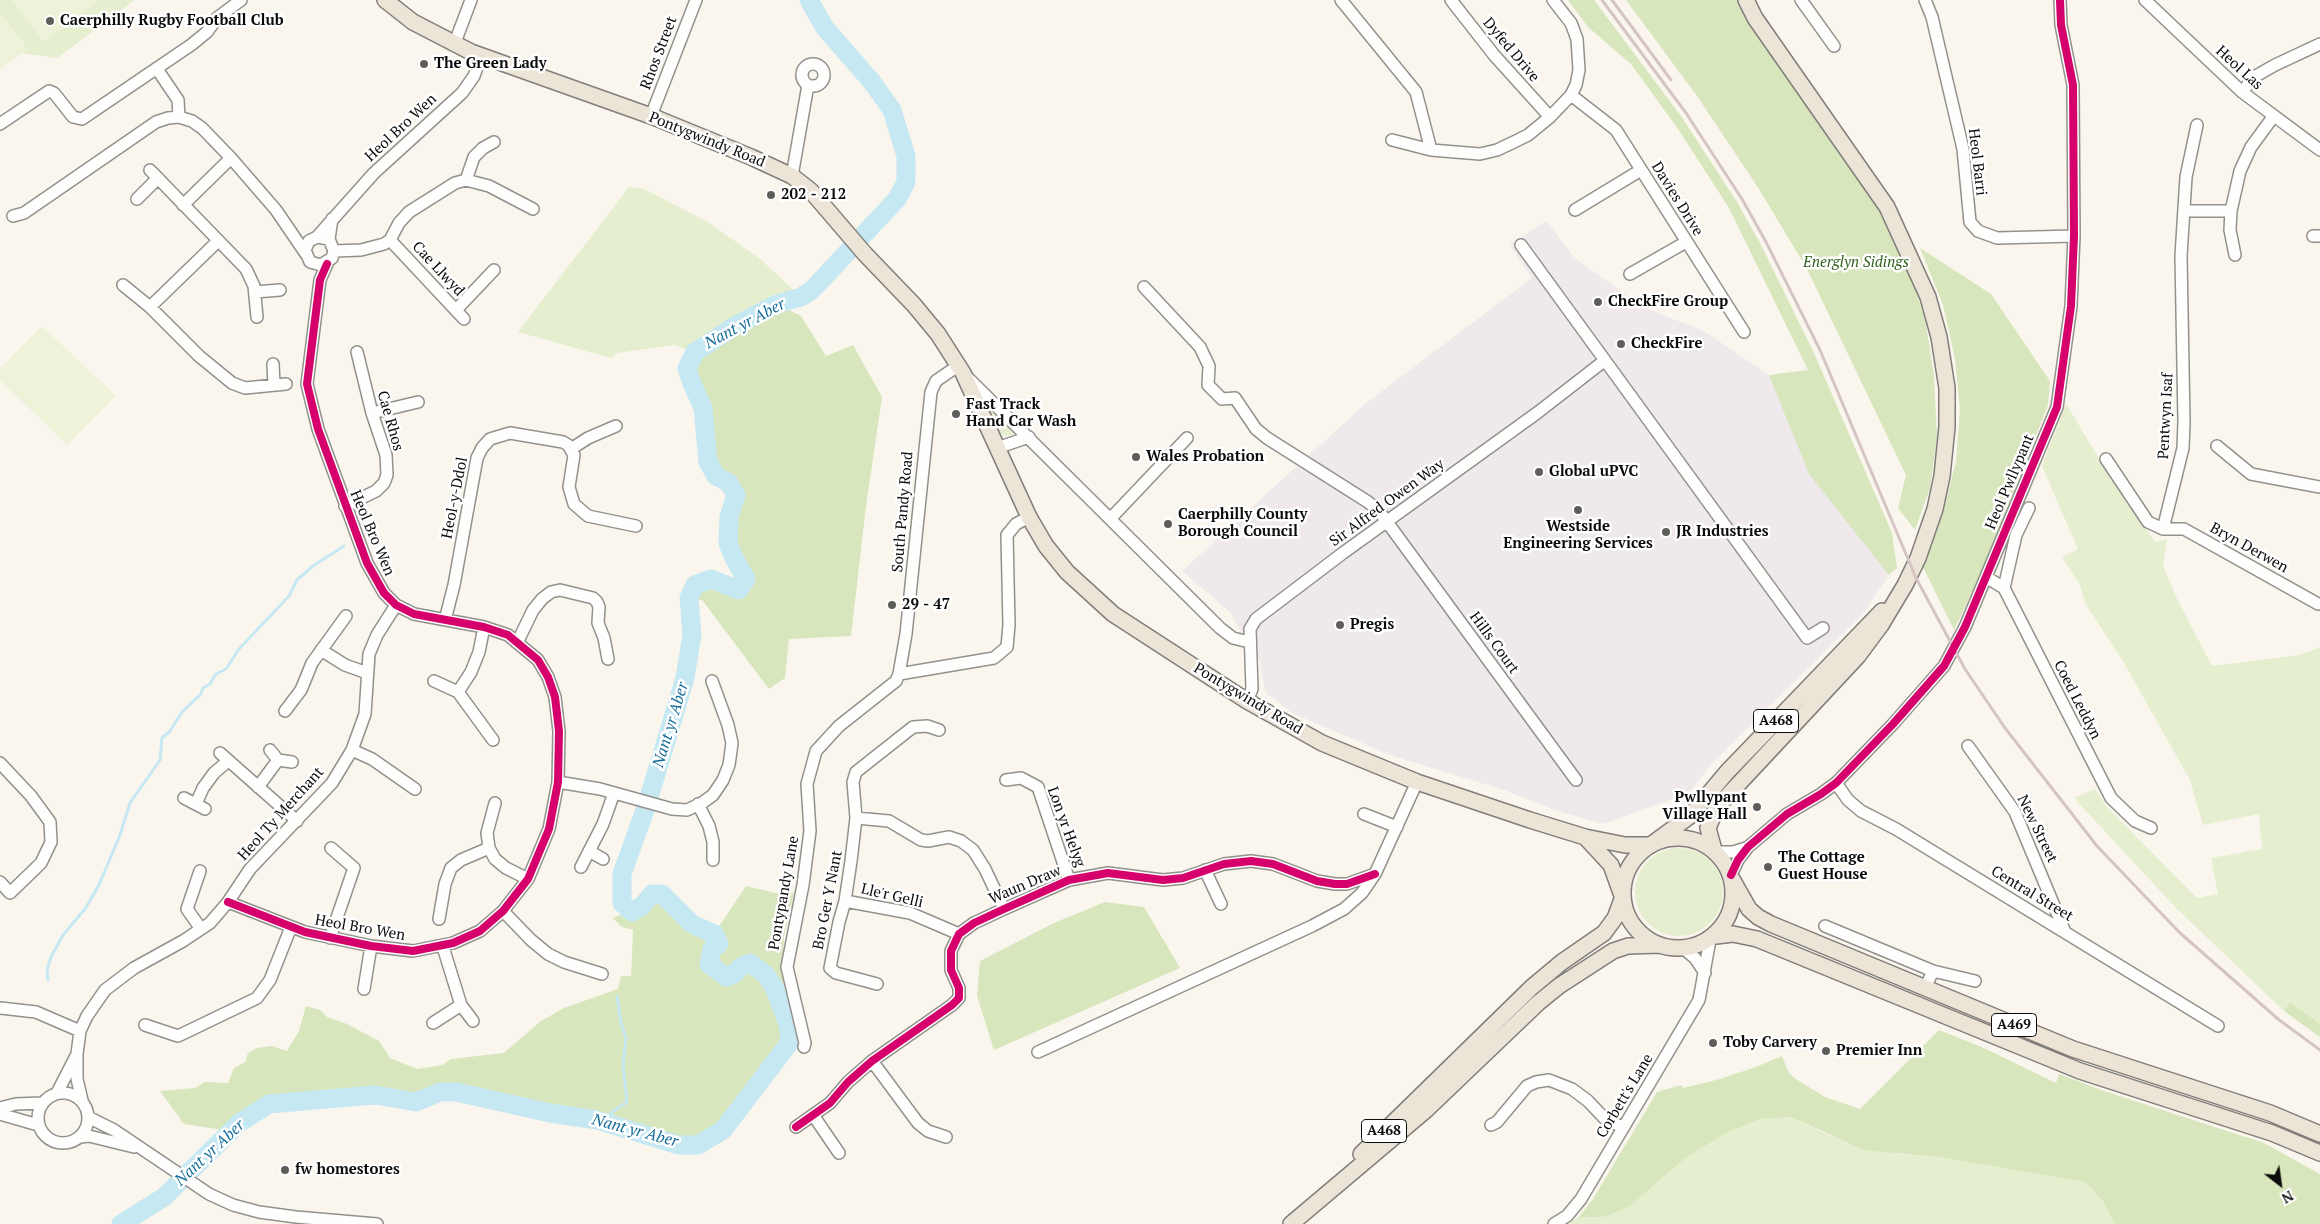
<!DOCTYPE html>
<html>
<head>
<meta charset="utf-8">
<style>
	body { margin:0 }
	#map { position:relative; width:2320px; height:1224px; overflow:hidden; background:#faf6ee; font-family:"PT Serif",serif }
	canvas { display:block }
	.north { position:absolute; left:2255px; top:1159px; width:50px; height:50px; -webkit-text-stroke:4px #fff; paint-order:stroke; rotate:150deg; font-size:14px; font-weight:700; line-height:20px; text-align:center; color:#0b0b0b }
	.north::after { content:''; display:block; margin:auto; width:18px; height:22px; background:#0b0b0b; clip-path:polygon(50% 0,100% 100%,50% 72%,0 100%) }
</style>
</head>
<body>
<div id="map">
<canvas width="2320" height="1224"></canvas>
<div class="north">N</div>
</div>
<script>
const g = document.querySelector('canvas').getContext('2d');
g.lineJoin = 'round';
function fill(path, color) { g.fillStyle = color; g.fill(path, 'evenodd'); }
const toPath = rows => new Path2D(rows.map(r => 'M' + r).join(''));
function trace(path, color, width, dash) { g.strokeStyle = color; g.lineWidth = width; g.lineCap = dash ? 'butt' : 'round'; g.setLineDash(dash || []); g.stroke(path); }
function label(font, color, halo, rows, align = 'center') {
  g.font = font + ' "PT Serif",serif'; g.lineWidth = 5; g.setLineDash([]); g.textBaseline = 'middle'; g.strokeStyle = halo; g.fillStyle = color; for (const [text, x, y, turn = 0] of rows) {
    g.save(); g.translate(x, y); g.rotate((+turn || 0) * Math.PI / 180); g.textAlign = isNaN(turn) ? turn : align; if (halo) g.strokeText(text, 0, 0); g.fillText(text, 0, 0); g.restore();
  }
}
const industrial = toPath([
	[1546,221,1575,258,1643,307,1704,331,1769,375,1808,371,1877,540,1889,575,1863,614,1713,762,1689,793,1603,824,1554,810,1504,790,1390,755,1292,713,1265,692,1260,661,1247,643,1230,612,1182,571,1365,404,1532,278,1510,245]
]);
const green = toPath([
	[0,0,135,0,57,58,22,53,0,69],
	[629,187,644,189,706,221,759,258,801,297,777,304,695,352,674,345,617,353,611,358,518,332],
	[981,394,1016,431,1015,433,1007,436,997,432],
	[2066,404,2111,478,2155,542,2167,539,2163,566,2178,601,2212,666,2300,655,2320,647,2320,1024,2290,1002,2284,1011,2176,908,2074,798,2095,789,2106,806,2197,898,2218,894,2211,858,2262,849,2259,814,2203,825,2190,780,2124,663,2085,603,2080,585,2062,557,2078,549,2042,466],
	'1635 892a44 44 0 1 1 88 0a44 44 0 1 1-88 0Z',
	[1791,1117,1830,1136,1898,1154,1938,1157,2085,1182,2103,1201,2115,1224,1568,1224,1579,1217,1603,1217,1657,1183,1687,1157,1728,1132,1760,1119]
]);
const forest = toPath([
	[1568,0,1594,0,1681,116,1737,202,1761,245,1814,353,1892,533,1897,568,1889,575,1809,474,1769,375,1808,370,1729,208,1678,129,1631,64,1588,27],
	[1626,0,1740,0,1849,162,1889,226,1914,285,1925,319,1934,375,1937,437,1930,488,1915,530,1898,508,1906,475,1807,269,1759,189,1697,96],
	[1920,248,1991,294,2050,381,2048,405,1982,571,1954,630,1922,565,1943,513,1956,461,1960,410,1955,359,1943,305],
	[777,304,801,316,826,356,853,345,882,397,866,506,851,636,789,639,785,678,769,689,702,600,689,598,695,585,711,579,739,590,746,579,734,558,728,543,729,517,736,495,729,483,716,476,708,462,703,408,691,381,687,368,695,352],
	[746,886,775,893,794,893,784,936,783,975,790,1042,723,1130,698,1145,678,1145,597,1120,550,1113,456,1092,440,1092,416,1102,375,1095,269,1104,239,1123,230,1131,184,1124,160,1091,195,1088,205,1082,228,1083,234,1068,245,1062,248,1053,257,1048,272,1046,287,1051,299,1031,306,1006,320,1010,327,1017,347,1024,379,1041,390,1058,417,1069,443,1065,451,1059,504,1053,541,1021,564,1008,618,989,621,976,631,976,633,930,622,927,613,918,642,906,652,894,662,894,692,924,714,934],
	[1105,902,1144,907,1180,968,994,1050,977,996,980,961,1054,923],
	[2290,1002,2320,1024,2320,1037,2284,1011],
	[1939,1030,1984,1048,2056,1083,2059,1074,2104,1091,2264,1143,2320,1174,2320,1224,2115,1224,2103,1201,2085,1182,1938,1157,1864,1150,1791,1117,1760,1119,1728,1132,1687,1157,1628,1207,1603,1217,1579,1217,1593,1199,1657,1092,1681,1085,1683,1088,1720,1079,1756,1067,1782,1056,1788,1071,1794,1078,1825,1097,1860,1109]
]);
const pitch = toPath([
	[12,0,100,0,43,42],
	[0,12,28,49,0,69],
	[42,326,116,396,67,445,0,380,0,369]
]);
const stream = toPath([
	[48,980,47,970,51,957,63,935,85,909,99,885,120,835,130,803,160,760,162,738,170,731,182,712,201,694,203,688,210,684,216,674,226,669,239,649,289,596,297,580,313,566,344,546],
	[608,1123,611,1113,627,1102,623,1064,626,1038,621,1023,617,996]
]);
const river = toPath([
	[650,794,685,678,692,635,689,598,695,585,711,579,739,590,746,579,734,558,728,543,729,517,736,495,729,483,716,476,708,462,703,408,691,381,687,368,695,352,735,326,777,304,801,297,812,290,897,199,906,182,906,156,892,110,872,82,825,28,809,0],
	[121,1224,164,1197,239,1123,269,1104,375,1095,416,1102,440,1092,456,1092,550,1113,597,1120,678,1145,698,1145,723,1130,790,1042,788,1024,774,987,766,975,750,963,741,967,734,974,726,977,709,964,712,949,719,944,714,934,692,924,662,894,652,894,642,906,632,912,622,903,622,874,645,810]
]);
const minor = toPath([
	[1341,0,1416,92,1431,150],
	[1451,0,1494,55,1550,117],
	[1801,0,1834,46],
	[1925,0,1932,17,1963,149,1970,222,1978,231,1997,238,2074,236],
	[2145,0,2242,92,2320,150],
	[454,45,471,0],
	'802 75a11 11 0 1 1 22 0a11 11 0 1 1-22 0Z',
	[157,69,178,100,179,117],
	[2242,92,2254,77,2275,65,2320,44],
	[1571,95,1616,130,1744,332],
	[651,116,696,0],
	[0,124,49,91,54,93,73,117,82,119,191,45,207,32,217,18,241,0],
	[1392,140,1431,150,1480,154,1497,150,1516,141,1528,135,1550,117,1571,95,1576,85,1579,70,1577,39,1571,23,1553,0],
	[150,170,246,269,254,286,257,317],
	[792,176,808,85],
	[466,180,474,157,483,148,494,142],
	[137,199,158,178],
	[183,205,231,158],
	[1575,210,1641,170],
	[2184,211,2231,211],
	[13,216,24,213,156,122,168,118,179,117,192,121,202,128,231,158,276,210,306,254],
	[2313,236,2320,236],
	[317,237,374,173,462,93,474,76,481,56],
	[329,239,317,237,309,241,305,250,310,262,321,265,332,258,334,251,329,239,332,219],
	[390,240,464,319],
	[1521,245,1807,638,1823,628],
	[334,251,361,250,384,244,390,240,399,223,409,212,455,183,466,180,489,186,533,209],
	[2235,255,2230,230,2231,211,2240,171,2251,147,2273,117],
	[1630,274,1686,242],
	[123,285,150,307,199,356,232,383,245,388,286,384],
	[1144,287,1200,347,1209,366,1208,385,1222,399,1235,398,1256,429,1267,438,1368,502,1379,511,1576,780],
	[255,292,280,290],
	[150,307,218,241],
	[456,310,494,270],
	[273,364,274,385],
	[966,376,1220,628,1233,638,1249,642],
	[372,413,418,402],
	[2217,446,2251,474,2320,487],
	[997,448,1029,437],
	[571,449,588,438,616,426],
	[2106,459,2148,522,2163,529,2183,448,2184,422,2181,256,2186,177,2197,125],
	[345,506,376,491,384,483,387,475,386,455,372,413,357,352],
	[1111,518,1187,438],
	[2163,529,2184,529,2318,604],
	[1986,577,2004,588,2111,798,2135,821,2151,828],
	[2004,588,2016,535,2029,508],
	[445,620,454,585,477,458,482,448,490,439,510,433,563,442,568,445,574,455,569,487,574,504,588,516,636,526],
	[517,643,533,610,542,599,551,592,560,590,593,598,597,602,599,607,598,623,604,638,608,659],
	[321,650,345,665,367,673],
	[899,674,906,634,931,392,936,381,959,365],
	[434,681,458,692,493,740],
	[458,692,471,672,479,652,484,627],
	[1247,701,1252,689,1250,629,1256,619,1343,553,1537,413,1604,361],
	[285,711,301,690,312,663,346,616],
	[1968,746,2015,812,2065,932],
	[270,750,278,760],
	[352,750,372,759,415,789],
	[220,753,297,821],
	[0,763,31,796,50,822,51,842,41,863,10,893,0,882],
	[1006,780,1021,778,1038,787,1069,880],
	[558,782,600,789,672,809,687,810,702,803,713,795,723,780,729,765,732,743,728,725,712,681],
	[1836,783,1848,800,1861,811,1896,829,2218,1026],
	[258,787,278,760,292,762],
	[184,798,205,809],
	[495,803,487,833,489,848,495,859,506,868,528,879],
	[196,804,203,788,214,773,228,761],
	[698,804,709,826,713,842,713,860],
	[1364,814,1397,827],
	[856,818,889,821,921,840,928,841,949,837,961,841,973,850,985,869,1004,909],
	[589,851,603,859],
	[1716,852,1733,852,1746,848],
	[581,867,603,824,614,793],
	[1205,870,1221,904],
	[200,871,187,909,201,929],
	[1731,875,1738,860,1748,847,1787,814,1821,794,1836,783,1893,724,1944,666,1965,627,2057,407,2071,306,2074,236,2073,85,2061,25,2060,0],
	[845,901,910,913,959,934],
	[228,902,305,932,371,946,413,951,453,943,480,931,503,911,528,879,549,829,558,782,559,731,555,697,548,677,538,660,508,635,484,627,414,614,396,605,384,593,367,563,318,429,307,384,320,280,327,264],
	[503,911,531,940,548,954,564,962,602,974],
	[439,919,445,884,451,868,461,860,489,848],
	[1825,926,1933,971,1925,988],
	[330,938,354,868,331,848],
	[443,947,461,1005,473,1021],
	[1683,948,1695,958,1705,973],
	[1933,971,1975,981],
	[877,984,836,973,830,968,839,922,845,901,851,861,856,818,853,782,856,772,913,727,927,726,939,730],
	[364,989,371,946],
	[0,1008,36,1012,80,1031],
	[433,1023,461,1005],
	[145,1025,178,1036,257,998,270,980,291,927],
	[804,1047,805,1043,787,967,803,885,810,831,807,784,816,751,839,726,896,681,899,674,994,658,1007,647,1009,625,1007,535,1016,524,1029,517],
	[1038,1052,1312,926,1344,909,1362,893,1375,874,1417,782],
	[872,1061,918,1123,928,1131,946,1137],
	'38 1118a25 25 0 1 1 50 0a25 25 0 1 1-50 0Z',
	[57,1093,76,1056],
	[82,1100,77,1079,77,1054,80,1031,87,1016,105,990,134,968,183,941,210,923,228,902,250,869,332,783,352,750,365,714,369,654,377,635,396,605],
	[0,1108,16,1104,42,1103],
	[0,1114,38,1125],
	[813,1115,839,1153],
	[88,1117,114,1130,209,1194,233,1205,259,1212,296,1217,377,1224],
	[1491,1125,1497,1122,1527,1086,1536,1082,1549,1080,1572,1089,1588,1101,1606,1120,1623,1127],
	[796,1127,830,1103,848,1082,872,1061,952,1005,959,998,959,988,951,970,951,951,959,934,974,923,1004,909,1069,880,1108,873,1163,880,1183,878,1224,864,1251,861,1273,864,1317,881,1335,884,1347,884,1375,874],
	[80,1137,89,1136,134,1147],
	[1554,1224,1567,1216,1581,1199,1699,1000,1710,940]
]);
const major = toPath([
	[385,0,413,22,471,52,651,116,751,157,792,176,811,191,865,254,914,305,938,334,963,373,1029,517,1046,546,1067,572,1113,614,1247,701,1322,743,1417,782,1530,820,1585,837,1625,845,1649,845],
	[1585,837,1611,865,1621,893],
	'1623 893a55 55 0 1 1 110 0a55 55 0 1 1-110 0Z',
	[1652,844,1690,816,1727,772,1882,611],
	[1714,850,1708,828,1717,807,1858,656,1881,625,1905,585,1918,558,1935,509,1942,476,1947,427,1947,388,1939,337,1928,297,1887,207,1755,18,1746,0],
	[1732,879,1749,909,1758,917,1771,924,2073,1049,2270,1113,2320,1134],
	[1716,936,1733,934,1757,939,2080,1071,2272,1133,2320,1153],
	[1361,1154,1532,987,1562,962,1604,933,1615,918,1622,899],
	[1291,1224,1426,1110,1538,1003,1559,986,1613,951,1628,946,1660,945]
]);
const rail = toPath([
	[1602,0,1686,113,1742,199,1766,242,1820,350,1916,578,1965,669,2005,728,2097,846,2179,932,2278,1019,2320,1050],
	[1612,0,1671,80]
]);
const cycleway = toPath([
	[1731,875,1738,860,1748,847,1787,814,1821,794,1836,783,1893,724,1944,666,1965,627,2057,407,2071,306,2074,236,2073,85,2061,25,2060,0],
	[228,902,305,932,371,946,413,951,453,943,480,931,503,911,528,879,549,829,558,782,559,731,555,697,548,677,538,660,508,635,484,627,414,614,396,605,384,593,367,563,318,429,307,384,320,280,327,264],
	[796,1127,830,1103,848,1082,872,1061,952,1005,959,998,959,988,951,970,951,951,959,934,974,923,1004,909,1069,880,1108,873,1163,880,1183,878,1224,864,1251,861,1273,864,1317,881,1335,884,1347,884,1375,874]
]);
const markers = [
	[50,21,5,"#5f5d5a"],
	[424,64,5,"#5f5d5a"],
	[771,195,5,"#5f5d5a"],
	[1598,302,5,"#5f5d5a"],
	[1621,344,5,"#5f5d5a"],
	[956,414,5,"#5f5d5a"],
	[1136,457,5,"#5f5d5a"],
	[1539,472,5,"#5f5d5a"],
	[1578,510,5,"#5f5d5a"],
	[1168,524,5,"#5f5d5a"],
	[1666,532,5,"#5f5d5a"],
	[892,605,5,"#5f5d5a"],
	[1340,625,5,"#5f5d5a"],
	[1757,807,5,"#5f5d5a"],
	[1768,867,5,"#5f5d5a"],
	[1713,1043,5,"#5f5d5a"],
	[1826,1051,5,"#5f5d5a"],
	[285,1170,5,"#5f5d5a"]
];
const shields = [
	[1776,721,45],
	[2014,1025,45],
	[1384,1131,45]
];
const shieldNames = [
	["A468",1776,721],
	["A469",2014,1025],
	["A468",1384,1131]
];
const poiNames = [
	["Caerphilly Rugby Football Club",60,21],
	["The Green Lady",434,64],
	["202 - 212",781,195],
	["CheckFire Group",1608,302],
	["CheckFire",1631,344],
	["Fast Track",966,405],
	["Hand Car Wash",966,422],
	["Wales Probation",1146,457],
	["Global uPVC",1549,472],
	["Caerphilly County",1178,515],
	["Borough Council",1178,532],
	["Westside",1578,527,"center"],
	["Engineering Services",1578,544,"center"],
	["JR Industries",1676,532],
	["29 - 47",902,605],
	["Pregis",1350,625],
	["Pwllypant",1747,798,"right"],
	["Village Hall",1747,815,"right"],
	["The Cottage",1778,858],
	["Guest House",1778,875],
	["Toby Carvery",1723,1043],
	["Premier Inn",1836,1051],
	["fw homestores",295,1170]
];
const streetNames = [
	["Dyfed Drive",1511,50,50],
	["Rhos Street",659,53,-69],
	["Heol Las",2239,68,42],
	["Heol Bro Wen",401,128,-43],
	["Pontygwindy Road",707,140,22],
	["Heol Barri",1977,162,83],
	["Davies Drive",1677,199,58],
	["Cae Llwyd",438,269,47],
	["Pentwyn Isaf",2166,416,-87],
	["Cae Rhos",390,421,74],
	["Heol Pwllypant",2010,482,-67],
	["Heol-y-Ddol",455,498,-79],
	["Sir Alfred Owen Way",1387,503,-36],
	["South Pandy Road",903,512,-85],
	["Heol Bro Wen",372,533,67],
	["Bryn Derwen",2249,548,29],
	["Hills Court",1494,643,54],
	["Pontygwindy Road",1248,699,31],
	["Coed Leddyn",2077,700,63],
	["Heol Ty Merchant",281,814,-48],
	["Lon yr Helyg",1066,827,70],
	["New Street",2037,829,64],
	["Waun Draw",1025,885,-23],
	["Pontypandy Lane",784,893,-80],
	["Central Street",2032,894,31],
	["Lle'r Gelli",892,896,13],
	["Bro Ger Y Nant",828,900,-79],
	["Heol Bro Wen",360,928,10],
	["Corbett's Lane",1625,1096,-59]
];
const parkNames = [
	["Energlyn Sidings",1856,263]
];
const waterNames = [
	["Nant yr Aber",745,324,-28],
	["Nant yr Aber",671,725,-73],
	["Nant yr Aber",635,1131,15],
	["Nant yr Aber",210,1153,-43]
];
fill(industrial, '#f0e9ec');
fill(green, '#e5eece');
fill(forest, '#d7e6bc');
fill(pitch, '#eef2d8');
trace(stream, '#c6e8f3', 3);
trace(river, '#c6e8f3', 19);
trace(minor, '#93918d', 14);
trace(major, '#807e7a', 18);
trace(minor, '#fefefc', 11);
trace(major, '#ece4d7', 15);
trace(rail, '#d6c4c5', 3);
trace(cycleway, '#d6006c', 8);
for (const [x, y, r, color] of markers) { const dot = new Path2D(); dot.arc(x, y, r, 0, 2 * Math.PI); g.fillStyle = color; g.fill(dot); trace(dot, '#fff', 2); }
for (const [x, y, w] of shields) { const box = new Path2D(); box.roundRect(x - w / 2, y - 11.5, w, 23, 4); g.fillStyle = '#fff'; g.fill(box); trace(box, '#0b0b0b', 1); }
label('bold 14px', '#0b0b0b', null, shieldNames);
label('bold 15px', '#0b0b0b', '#fff', poiNames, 'left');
label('15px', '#0b0b0b', '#fff', streetNames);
label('italic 15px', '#32611d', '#fff', parkNames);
label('italic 16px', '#176e9a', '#fff', waterNames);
</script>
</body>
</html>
